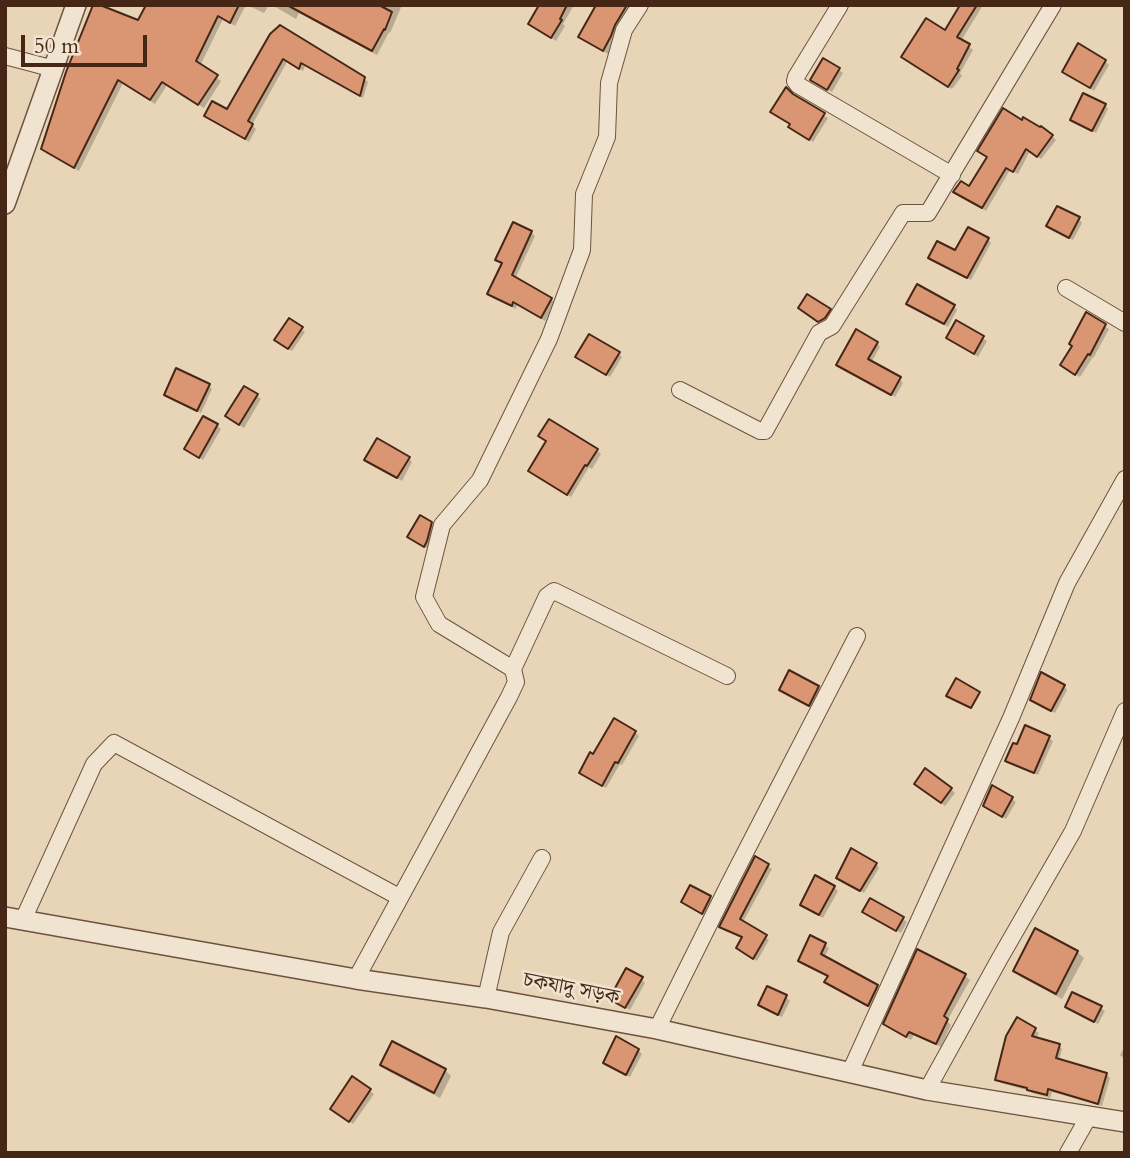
<!DOCTYPE html>
<html>
<head>
<meta charset="utf-8">
<style>
	body { margin:0 }
	#map { position:relative; width:1130px; height:1158px; overflow:hidden; background:#e8d5b8; font-family:Cardo,serif }
	canvas { display:block }
	.frame { position:absolute; inset:0; border:7px solid #462716; pointer-events:none }
	.scale { position:absolute; left:21px; top:35px; width:126px; height:32px; box-sizing:border-box; border:4px solid #462716; border-top:0; padding-left:9px; font-size:21px; line-height:24px; white-space:nowrap; color:#462716; -webkit-text-stroke:5px #f0e4d1; paint-order:stroke }
</style>
</head>
<body>
<div id="map">
<canvas width="1130" height="1158"></canvas>
<div class="frame"></div>
<div class="scale">50 m</div>
</div>
<script>
const g = document.querySelector('canvas').getContext('2d');
g.lineJoin = 'round';
function fill(path, color) { g.fillStyle = color; g.fill(path, 'evenodd'); }
const toPath = rows => new Path2D(rows.map(r => 'M' + r).join(''));
function trace(path, color, width, dash) { g.strokeStyle = color; g.lineWidth = width; g.lineCap = dash ? 'butt' : 'round'; g.setLineDash(dash || []); g.stroke(path); }
function label(font, color, halo, rows, align = 'center') {
  g.font = font + ' Cardo,"Noto Serif Bengali",serif'; g.lineWidth = 5; g.setLineDash([]); g.textBaseline = 'middle'; g.strokeStyle = halo; g.fillStyle = color; for (const [text, x, y, turn = 0] of rows) {
    g.save(); g.translate(x, y); g.rotate((+turn || 0) * Math.PI / 180); g.textAlign = isNaN(turn) ? turn : align; if (halo) g.strokeText(text, 0, 0); g.fillText(text, 0, 0); g.restore();
  }
}
const shadow = toPath([
	[145,5,246,5,235,26,223,19,200,66,221,81,204,108,167,85,155,104,123,83,79,171,48,154,43,149,68,73,186,40,188,36],
	[247,5,269,5,264,13],
	[272,5,402,5,390,33,389,32,377,55,299,13,296,19],
	[541,5,574,5,563,24,565,26,556,41,530,24],
	[598,5,634,5,608,54,585,41],
	[962,5,983,5,961,41,973,50,960,73,962,76,952,89,907,60,945,32],
	[280,27,364,78,368,82,363,98,305,66,303,71,287,62,252,125,256,129,249,142,210,120,206,116,227,112],
	[824,60,843,73,832,92,816,83],
	[1105,61,1109,65,1094,91,1064,72],
	[793,96,828,118,813,142,794,131,790,127,791,125,776,116],
	[1105,105,1108,109,1096,133,1076,123,1072,120],
	[1023,122,1052,136,1056,140,1041,159,1030,151,1018,174,1010,170,986,211,959,195,970,188],
	[1079,219,1082,223,1073,240,1052,229,1048,226],
	[531,232,535,236,515,279,551,299,555,303,545,321,517,305,516,309,493,298,489,294,504,264,497,259],
	[988,239,991,243,971,280,934,262,931,258,956,253],
	[954,306,957,310,948,327,912,307],
	[829,310,833,314,823,324,804,312],
	[1087,315,1109,329,1094,357,1093,357,1080,377,1066,369],
	[957,323,987,341,978,357,952,341],
	[301,329,305,332,292,351,280,344],
	[877,343,880,347,871,363,899,379,903,383,895,397,841,369,838,365],
	[618,353,622,357,610,377,581,360],
	[209,386,212,389,201,413,169,398,166,394],
	[257,396,261,399,244,428,231,420],
	[217,426,221,429,203,460,187,449],
	[597,450,601,454,592,469,589,467,571,497,534,475],
	[408,458,412,462,402,481,370,463],
	[431,523,435,527,428,549,409,537],
	[790,672,818,687,822,691,813,708,785,693,781,689],
	[1064,686,1067,690,1055,713,1036,703],
	[1026,727,1049,738,1053,741,1038,775,1011,764,1007,760,1018,746],
	[635,732,639,736,622,765,620,764,606,788,585,776,581,772,594,757],
	[920,787,951,789,955,793,945,806],
	[1012,799,1016,802,1006,819,989,809],
	[756,858,772,869,743,922,769,940,757,961,741,951,743,938,725,930,721,927],
	[876,864,879,868,864,893,842,881],
	[834,887,838,891,823,918,805,908,802,904],
	[710,898,714,902,706,917,683,902],
	[871,901,903,919,907,922,901,933,868,915],
	[825,945,829,948,824,958,877,986,881,990,872,1009,830,986,826,982,829,977,803,965,800,961],
	[918,951,965,976,970,980,947,1021,951,1025,941,1047,914,1035,911,1040,890,1028],
	[1077,952,1084,958,1062,999,1021,977,1015,971],
	[641,979,645,983,630,1010,615,1002],
	[786,997,790,1001,782,1017,764,1009,760,1005],
	[1067,1006,1101,1008,1105,1011,1098,1024,1071,1010],
	[1018,1020,1039,1033,1036,1039,1059,1045,1062,1049,1059,1060,1106,1074,1110,1078,1102,1106,1052,1092,1050,1098,1032,1093,1030,1091,1001,1083,997,1079],
	[1125,1046,1125,1059,1120,1055],
	[638,1050,642,1054,630,1077,608,1066,605,1062],
	[382,1064,445,1070,451,1076,440,1098,388,1071],
	[352,1079,374,1094,353,1124,336,1112]
]);
const building = toPath([
	[93,5,100,5,138,20,146,5,239,5,230,23,218,16,196,61,218,75,198,105,162,82,150,100,118,80,74,168,41,149,66,72,93,5],
	[287,5,379,5,392,12,385,30,384,29,372,51,287,5],
	[539,5,567,5,560,19,562,20,551,38,528,24,539,5],
	[596,5,627,5,615,25,611,36,603,51,578,37,596,5],
	[960,5,977,5,957,37,970,44,957,69,959,70,948,87,901,57,926,18,945,30,960,5],
	[280,25,365,77,360,96,301,63,299,69,283,59,248,121,253,124,245,139,204,116,212,101,227,109,270,34,280,25],
	[1078,43,1106,60,1090,88,1062,72,1078,43],
	[823,58,840,68,827,90,810,80,823,58],
	[786,87,793,94,825,113,809,140,788,127,790,124,770,112,786,87],
	[1083,93,1106,104,1092,131,1070,120,1083,93],
	[1003,108,1022,120,1023,117,1040,127,1041,126,1053,135,1037,157,1026,149,1013,172,1006,168,982,208,953,192,961,181,969,186,987,157,977,151,1003,108],
	[1057,206,1080,217,1069,238,1046,226,1057,206],
	[513,222,532,231,512,275,552,298,541,318,513,302,512,306,487,294,502,263,495,260,513,222],
	[968,227,989,238,967,278,928,258,937,241,955,250,968,227],
	[917,284,955,305,944,324,906,304,917,284],
	[807,294,831,309,825,318,818,322,798,308,807,294],
	[1086,312,1106,324,1090,355,1088,354,1075,375,1060,365,1072,346,1069,344,1086,312],
	[289,318,303,327,288,349,274,340,289,318],
	[956,320,984,336,974,354,946,338,956,320],
	[856,329,878,342,868,359,901,377,891,395,836,365,856,329],
	[589,334,620,352,606,375,575,357,589,334],
	[176,368,210,384,197,411,164,395,176,368],
	[244,386,258,394,239,425,225,416,244,386],
	[203,416,218,424,199,458,184,449,203,416],
	[549,419,598,449,587,466,585,465,567,495,528,471,546,441,538,436,549,419],
	[377,438,410,457,397,478,364,460,377,438],
	[420,515,432,522,427,541,424,547,407,537,420,515],
	[789,670,819,686,809,706,779,690,789,670],
	[1041,672,1065,685,1051,711,1030,700,1041,672],
	[956,678,980,692,971,708,946,696,956,678],
	[614,718,636,731,618,763,615,762,602,786,579,773,590,752,593,754,614,718],
	[1025,725,1050,736,1034,773,1005,761,1013,743,1017,744,1025,725],
	[925,768,952,788,941,803,914,784,925,768],
	[992,785,1013,797,1002,817,983,806,992,785],
	[851,848,877,863,860,891,836,878,851,848],
	[755,856,769,864,740,919,767,935,753,959,736,948,742,937,719,927,755,856],
	[815,875,835,886,819,915,800,905,815,875],
	[690,885,711,896,702,914,681,902,690,885],
	[870,898,904,917,896,931,862,912,870,898],
	[1035,928,1078,951,1056,994,1013,971,1035,928],
	[810,935,826,943,821,954,878,985,868,1006,824,982,828,976,798,961,810,935],
	[917,949,966,974,944,1016,948,1019,936,1044,909,1032,906,1037,883,1024,917,949],
	[626,968,643,977,625,1008,609,999,626,968],
	[767,986,787,995,778,1015,758,1005,767,986],
	[1072,992,1102,1006,1094,1022,1065,1007,1072,992],
	[1017,1017,1036,1028,1032,1036,1060,1044,1056,1058,1107,1073,1098,1104,1048,1089,1047,1095,1027,1090,1027,1088,995,1080,1006,1036,1017,1017],
	[616,1036,639,1049,626,1075,603,1063,616,1036],
	[392,1041,446,1069,434,1093,380,1065,392,1041],
	[352,1076,371,1089,349,1122,330,1109,352,1076]
]);
const minor = toPath([
	[840,5,796,77,795,81,798,85,952,175],
	[5,56,54,69],
	[1066,288,1125,323],
	[680,390,760,431,765,431,819,333,832,326,903,213,928,213,1053,5],
	[513,669,547,596,554,591,727,676],
	[23,920,94,764,114,743,399,897],
	[356,979,509,697,516,682,513,669,439,624,424,597,442,525,480,480,549,339,582,250,584,194,607,137,609,83,624,30,640,5],
	[486,998,501,932,542,858],
	[657,1029,729,884,857,636],
	[850,1072,1011,718,1067,583,1125,479],
	[927,1090,1000,958,1073,831,1125,711],
	[1068,1153,1089,1116]
]);
const tertiary = toPath([
	[5,204,76,5],
	[5,917,356,979,486,998,657,1029,927,1090,1125,1122]
]);
const streetNames = [
	["চকযাদু সড়ক",571,990,11]
];
fill(shadow, '#0003');
fill(building, '#da9572');
trace(building, '#462716', 2);
trace(minor, '#6e523e', 18);
trace(tertiary, '#6e523e', 22);
trace(minor, '#f0e4d1', 16);
trace(tertiary, '#f0e4d1', 19);
label('21px', '#462716', '#f0e4d1', streetNames);
</script>
</body>
</html>
